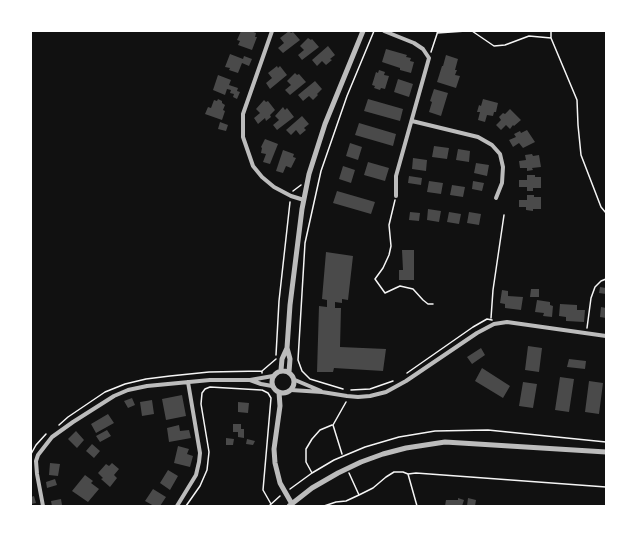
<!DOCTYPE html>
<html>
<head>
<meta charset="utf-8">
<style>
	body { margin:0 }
	#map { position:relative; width:637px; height:537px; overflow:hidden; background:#111; font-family:"Sofia Sans Condensed",sans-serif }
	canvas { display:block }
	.frame { position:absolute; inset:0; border:32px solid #fff; pointer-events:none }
</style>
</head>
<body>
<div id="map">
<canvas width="637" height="537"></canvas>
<div class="frame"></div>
</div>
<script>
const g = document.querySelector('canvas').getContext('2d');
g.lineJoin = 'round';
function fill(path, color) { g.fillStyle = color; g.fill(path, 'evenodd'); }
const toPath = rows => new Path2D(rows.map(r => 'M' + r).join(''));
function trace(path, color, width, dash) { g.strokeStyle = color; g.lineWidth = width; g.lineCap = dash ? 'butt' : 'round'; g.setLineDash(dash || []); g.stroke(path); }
const building = toPath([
	[241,31,251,31,256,33,255,37,257,37,252,50,238,45,240,41,237,40],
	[289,31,291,33,293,32,300,40,283,53,278,48,284,43,280,38],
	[308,38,311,40,312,39,319,47,302,60,298,55,304,50,300,46],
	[328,46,335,55,330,59,332,60,326,65,322,61,317,66,312,60],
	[386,49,407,55,406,57,411,58,410,61,414,62,411,73,400,70,400,68,382,62],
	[230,54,243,59,244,56,252,59,249,66,242,63,238,73,229,70,230,68,225,67],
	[446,55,458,59,455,70,457,70,455,75,460,76,456,88,437,82,442,66,443,66],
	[277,66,278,68,280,66,287,75,270,89,266,83,272,78,268,73],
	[379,70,385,72,384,75,389,76,385,89,381,88,380,90,374,88,375,86,372,85,376,72,378,73],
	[295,73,297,75,299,74,306,82,290,95,285,90,291,85,287,81],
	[218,75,231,80,229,85,238,88,237,91,240,92,237,99,233,97,234,94,230,93,231,90,227,89,225,95,213,90],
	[398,79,413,84,409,97,394,92],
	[315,81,322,89,317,94,318,95,313,100,309,96,303,101,298,95],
	[434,89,448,93,441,116,429,112,432,102,430,101],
	[218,99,222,101,222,103,225,105,223,110,225,111,222,120,205,114,208,107,211,108,214,100,217,101],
	[368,99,403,109,400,121,364,111],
	[483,99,498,103,496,112,494,112,493,116,487,115,485,122,478,120,480,112,477,112,479,105,481,106],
	[264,100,266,102,268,101,275,110,270,115,271,117,266,121,265,118,258,124,254,118,260,113,256,109],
	[283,107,285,110,287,108,294,117,277,130,273,125,279,120,275,116],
	[510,109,521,120,514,126,513,125,510,129,506,125,501,130,496,125,501,120,499,117,503,113,505,114],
	[302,116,309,124,304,128,306,130,300,135,296,130,291,135,286,130],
	[220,122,228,125,226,131,218,129],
	[359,123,396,134,393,146,355,135],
	[527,130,535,142,523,148,519,143,513,147,509,140,516,137,514,134,520,131,521,133],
	[265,139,278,144,270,164,263,162,266,154,261,153,262,148,261,147],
	[350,143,362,147,358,160,346,156],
	[434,146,449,148,447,159,432,157],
	[458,149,470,151,469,162,456,160],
	[283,150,294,154,293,157,296,158,291,168,286,166,283,173,276,171],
	[532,154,533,156,539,155,541,167,532,168,533,170,527,171,527,168,520,168,519,161,526,160,525,155],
	[413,158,427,160,426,171,412,169],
	[368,162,389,168,385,181,364,175],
	[476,163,489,165,487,176,474,173],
	[343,166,355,170,351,183,339,179],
	[527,175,535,175,535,177,541,177,541,188,533,188,533,191,527,191,527,187,519,187,519,180,527,180],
	[409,176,422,178,421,185,408,183],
	[429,181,443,183,441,194,427,192],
	[473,181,484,183,482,191,472,189],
	[452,185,465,187,463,197,450,195],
	[337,191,375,202,371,214,333,203],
	[527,195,534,195,534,197,541,197,541,209,533,209,533,211,526,210,526,207,519,207,519,200,527,200],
	[428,209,441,211,439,222,427,220],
	[410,212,420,213,419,221,409,220],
	[449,212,461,214,459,224,447,222],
	[469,212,481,214,479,225,467,223],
	[402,250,414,250,414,280,399,280,399,270,403,270],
	[326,252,353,256,348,300,342,299,342,303,335,302,335,308,341,308,340,347,386,349,383,371,334,368,333,372,317,372,319,306,327,307,327,300,322,299],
	[600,287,606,288,606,294,599,293],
	[531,289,539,289,539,297,530,297],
	[502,290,508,291,508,296,523,297,521,310,505,308,505,304,500,303],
	[537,300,550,302,550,305,553,306,552,317,543,316,544,313,535,312],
	[560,304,577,305,577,310,585,310,584,322,566,321,566,317,559,316],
	[601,307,606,308,606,318,600,317],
	[528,346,542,348,539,372,525,370],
	[481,348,485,355,472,364,467,357],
	[569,359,586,361,585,369,567,367],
	[482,368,510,386,503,398,475,381],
	[560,377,574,379,569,412,555,410],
	[589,381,603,383,599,414,585,412],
	[523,382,537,384,533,408,519,406],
	[182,395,186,416,166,420,162,399],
	[132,398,135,405,128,408,124,401],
	[152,400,154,414,142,416,140,402],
	[238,402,249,403,248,413,238,412],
	[108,414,114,423,96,433,91,424],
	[233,424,241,424,241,429,244,429,244,438,238,437,238,432,233,432],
	[179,425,180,431,189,430,191,438,169,442,167,428],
	[107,430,111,436,100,442,96,436],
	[76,431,84,440,77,448,68,439],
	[226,438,234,439,233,445,226,445],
	[247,439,255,441,253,445,246,444],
	[92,444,100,451,94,458,86,451],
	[178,446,189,449,187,454,193,456,190,467,174,463],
	[50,463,60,464,58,476,49,475],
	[112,463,119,469,114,475,117,478,110,487,101,479,103,478,98,473,106,464,109,466],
	[168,470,178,476,170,490,160,483],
	[85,475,93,481,91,483,99,489,88,502,72,491],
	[55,479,57,485,47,488,46,482],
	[153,489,166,497,160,506,154,506,145,501],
	[34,496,36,503,31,504,31,497],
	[458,498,464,500,462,506,445,506,446,500,458,500],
	[468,498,476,500,475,506,467,506],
	[61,499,62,505,52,506,51,501]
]);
const path = toPath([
	[472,31,494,46,505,45,529,36,551,38],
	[551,31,551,38,577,100,578,125,581,155,601,207,606,213],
	[437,33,466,31],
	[431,52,438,31],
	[293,191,301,185],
	[395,200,389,225,391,246,389,255,383,268,375,279,385,293,400,286,413,289,423,300,428,304,433,304],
	[491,318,493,290,504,215],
	[587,328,591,298,595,287,601,281,606,279],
	[276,355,279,301,290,202],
	[262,373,262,371,276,359],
	[407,373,473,327,487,319,492,320],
	[343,389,310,379,302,371,298,360,305,243,321,171,347,96,374,31],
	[262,390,268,393,271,398,263,490,271,504],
	[351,390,370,389,393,381],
	[59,425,68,417,105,392,125,384,146,379,170,376,209,372,262,371],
	[31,454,36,445,46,434],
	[342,454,333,425,346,402],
	[312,473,306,462,306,449,312,439,320,430,332,425],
	[408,474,416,473,606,487],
	[290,489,312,473,334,460,365,447,399,437,435,431,488,430,606,442],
	[359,495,373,488,386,477,394,472,403,472,408,474,417,506],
	[186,506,200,486,207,470,209,452,201,404,202,393,205,389,210,387,261,390],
	[269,506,280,496],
	[324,506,336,502,346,501,359,495,349,473]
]);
const minor = toPath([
	[272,31,243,114,243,137,253,166,262,177,274,187,291,196,304,200],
	[384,31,414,43,423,49,429,58,396,176,396,196],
	[412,121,478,137,492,145,500,154,503,167,502,183,496,198],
	[250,380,261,384,272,386],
	[295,380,321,391],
	[291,390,322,392,347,396,358,397,370,396,386,392,406,381,477,333,494,324,507,322,606,336],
	[43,506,37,474,36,461,38,455,52,437,73,422,114,396,128,390,147,386,210,380,250,380,273,376],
	[177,506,196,475,199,462,200,453,188,382]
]);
const tertiary = toPath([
	[287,348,290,359,289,372],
	[281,370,282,359,287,348,290,305,302,209,309,174,325,124,363,31],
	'272 382a11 11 0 1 1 22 0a11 11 0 1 1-22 0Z',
	[279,392,280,406,274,449,275,463,280,483,292,504],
	[289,506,312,488,338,473,361,462,383,454,406,448,445,442,606,452]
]);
fill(building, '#4a4a4a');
trace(path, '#f5f5f5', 1.5);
trace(minor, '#bcbcbc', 4);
trace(tertiary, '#bcbcbc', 5);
</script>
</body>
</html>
